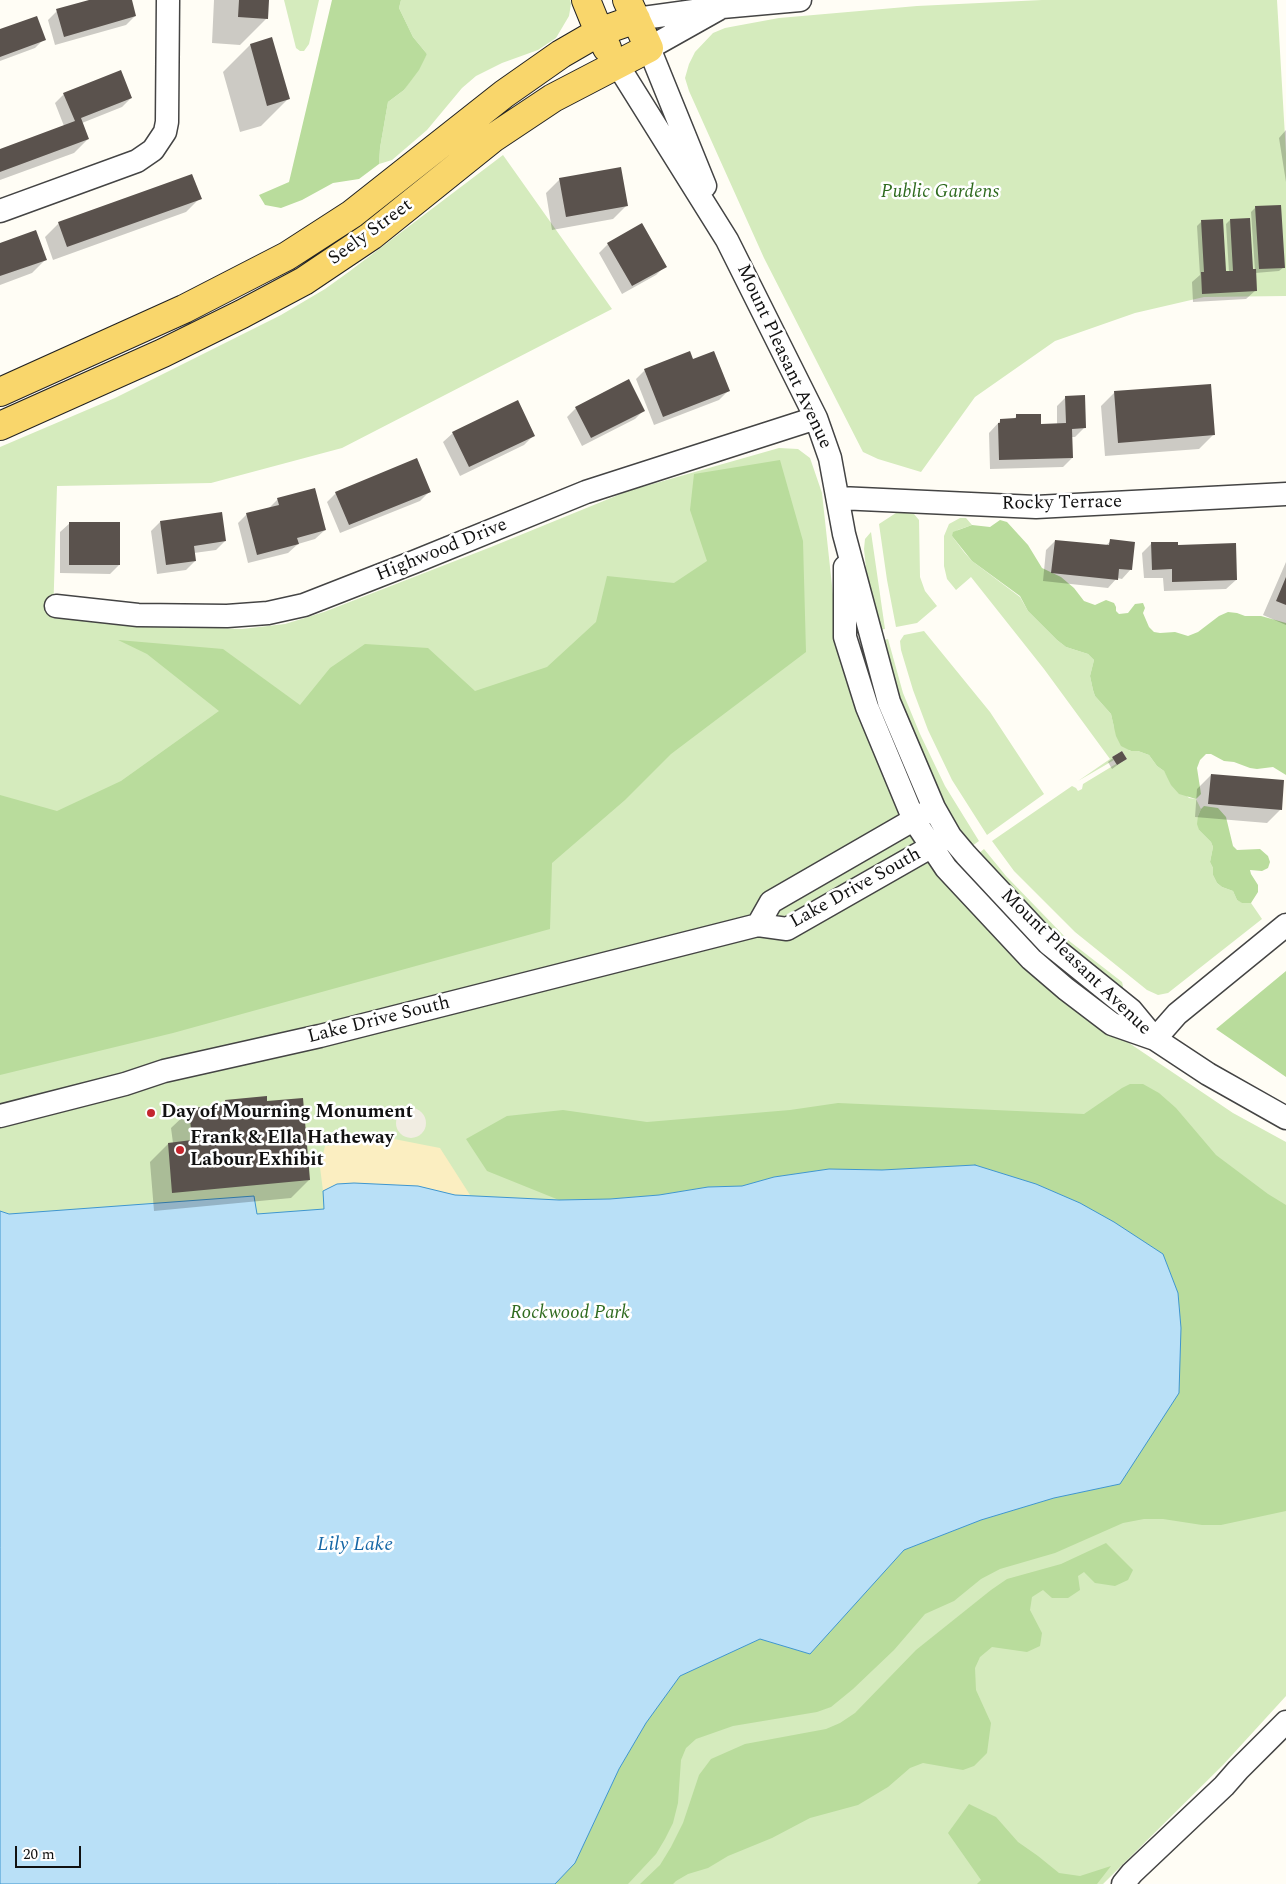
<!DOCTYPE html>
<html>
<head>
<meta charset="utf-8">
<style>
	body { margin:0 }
	#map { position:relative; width:1286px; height:1884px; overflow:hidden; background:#fffdf5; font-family:Spectral,serif }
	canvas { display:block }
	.scale { position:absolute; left:15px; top:1846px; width:66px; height:22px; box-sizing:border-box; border:2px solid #111; border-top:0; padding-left:6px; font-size:15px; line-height:18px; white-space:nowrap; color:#111; -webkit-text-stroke:4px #fff; paint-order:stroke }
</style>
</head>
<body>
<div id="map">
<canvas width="1286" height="1884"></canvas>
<div class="scale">20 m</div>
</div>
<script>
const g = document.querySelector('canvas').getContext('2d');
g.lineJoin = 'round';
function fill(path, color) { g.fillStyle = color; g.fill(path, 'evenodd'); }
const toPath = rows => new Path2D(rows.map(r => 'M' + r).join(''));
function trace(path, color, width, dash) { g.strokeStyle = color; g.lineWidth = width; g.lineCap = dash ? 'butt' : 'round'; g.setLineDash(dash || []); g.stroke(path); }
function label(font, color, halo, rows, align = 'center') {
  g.font = font + ' Spectral,serif'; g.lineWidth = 5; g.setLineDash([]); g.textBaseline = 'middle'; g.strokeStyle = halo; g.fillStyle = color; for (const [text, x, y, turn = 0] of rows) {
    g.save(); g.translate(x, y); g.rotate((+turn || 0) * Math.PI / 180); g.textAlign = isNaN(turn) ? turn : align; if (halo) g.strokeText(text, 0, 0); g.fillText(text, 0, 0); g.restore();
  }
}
const green = toPath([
	[284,0,319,0,309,44,304,51,300,51,296,48],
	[401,0,570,0,571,4,569,16,556,38,538,50,502,63,476,76,462,88,427,130,392,160,379,164,380,148,388,102,404,90,427,54,413,37,399,8],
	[1042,0,1277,0,1286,154,1286,296,1204,297,1135,313,1055,341,975,397,921,472,878,459,863,452,764,258,689,91,685,78,689,64,695,52,713,33,725,28,741,25,779,18,917,6],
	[503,155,612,309,342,448,211,483,57,486,53,618,142,625,242,629,285,624,324,612,491,547,628,491,779,448,798,449,810,458,822,493,834,604,842,649,912,828,1086,1014,1233,1113,1286,1142,1286,1696,1223,1765,1103,1884,0,1884,0,447,115,398,281,315,325,289,350,271],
	[899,511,908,511,914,514,919,520,920,577,925,591,937,606,917,623,896,627,887,580,879,524],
	[960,518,966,518,972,525,958,530,952,536,964,552,972,561,1020,597,1028,611,1057,640,1066,647,1088,654,1094,660,1090,676,1093,690,1095,696,1111,714,1114,727,1130,751,1138,751,1149,755,1157,766,1164,771,1167,776,1189,798,1196,799,1201,809,1198,816,1199,830,1211,842,1213,847,1210,862,1213,868,1213,875,1217,883,1222,887,1233,891,1237,900,1243,903,1251,903,1262,919,1168,993,1158,995,1147,990,1075,932,1014,871,992,841,1072,786,1076,788,1078,791,1082,789,1083,784,1116,764,1117,765,1127,759,1122,751,1112,757,1114,760,1078,781,1110,759,1044,669,971,577,956,590,947,579,944,566,944,536,949,524],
	[871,532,885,629,876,630,868,587,864,549,865,539],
	[924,631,990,712,1044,794,987,835,952,780,928,730,913,690,901,650,900,641,904,635],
	[888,639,903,693,920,734,945,786,979,841,972,846,951,816,922,764,879,641],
	[984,849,1006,876,1068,940,1122,982,1123,986,1122,992,1089,970,978,854]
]);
const forest = toPath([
	[332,0,401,0,399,8,413,37,427,54,419,70,404,90,388,102,380,148,379,164,359,179,333,183,302,200,281,208,265,205,259,195,289,182],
	[780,460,803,541,806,652,671,754,625,800,552,863,550,929,173,1033,0,1075,0,795,57,811,121,781,219,711,147,654,118,640,223,649,300,705,330,668,365,644,428,648,475,691,547,667,596,622,607,576,674,583,707,561,690,510,694,474],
	[1000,520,1007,522,1028,545,1042,568,1061,577,1074,588,1084,601,1095,605,1106,600,1114,603,1116,607,1116,611,1119,614,1128,613,1135,604,1143,603,1145,608,1143,613,1149,627,1154,632,1160,633,1175,632,1188,636,1198,632,1219,616,1228,612,1237,613,1245,616,1261,616,1286,623,1286,775,1273,767,1257,769,1250,768,1234,762,1224,761,1211,754,1206,754,1200,760,1197,768,1201,794,1196,799,1179,794,1171,785,1164,771,1157,766,1149,755,1138,751,1131,751,1121,746,1116,736,1111,714,1095,696,1093,690,1090,676,1094,660,1088,654,1066,647,1057,640,1028,611,1020,596,972,561,952,536,953,532,972,525,990,527],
	[1204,806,1218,808,1226,817,1233,846,1237,850,1260,849,1268,856,1270,862,1268,868,1262,871,1250,870,1251,874,1258,885,1258,892,1251,903,1242,903,1237,900,1233,891,1222,887,1217,883,1213,875,1213,868,1210,862,1213,847,1211,842,1199,830,1197,824,1198,816,1201,809],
	[1286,971,1286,1077,1216,1029],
	[1130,1084,1143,1084,1159,1093,1176,1108,1216,1155,1268,1194,1286,1205,1286,1511,1221,1525,1202,1525,1163,1519,1144,1519,1123,1523,1055,1553,1000,1569,981,1579,954,1601,925,1614,894,1650,853,1689,831,1707,817,1712,733,1726,696,1739,686,1748,681,1760,678,1803,673,1823,665,1839,656,1854,628,1884,555,1884,575,1863,619,1769,646,1723,680,1676,760,1639,810,1654,904,1550,981,1520,1054,1498,1120,1484,1181,1328,1178,1293,1163,1254,1114,1222,1080,1203,1036,1184,975,1165,882,1170,829,1169,774,1177,742,1186,708,1187,659,1195,610,1199,559,1200,487,1171,466,1139,507,1116,563,1110,647,1122,790,1110,838,1103,1084,1114,1122,1088],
	[1106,1543,1133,1570,1128,1580,1115,1586,1095,1583,1084,1572,1078,1576,1080,1590,1068,1598,1052,1598,1043,1590,1032,1597,1030,1610,1042,1633,1040,1646,1027,1652,992,1647,980,1657,975,1668,976,1690,991,1723,987,1753,974,1766,963,1770,923,1763,910,1768,888,1787,858,1805,810,1818,772,1838,728,1856,708,1868,688,1874,676,1881,673,1884,640,1884,660,1865,671,1847,683,1823,699,1775,711,1759,745,1744,826,1729,840,1723,855,1713,916,1650,991,1590,1007,1579,1061,1564],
	[969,1804,996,1817,1018,1842,1038,1856,1059,1873,1080,1876,1111,1866,1097,1884,977,1884,981,1880,948,1833]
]);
const sand = toPath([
	[394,1139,440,1148,470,1195,455,1195,418,1186,354,1183,337,1184,323,1191,320,1167,325,1146]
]);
const plaza = toPath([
	'396 1123a15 15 0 1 1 30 0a15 15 0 1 1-30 0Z'
]);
const water = toPath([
	[975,1165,1036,1184,1080,1203,1114,1222,1163,1254,1178,1293,1181,1328,1179,1393,1120,1484,1054,1498,981,1520,904,1550,810,1654,760,1639,680,1676,646,1723,619,1769,575,1863,555,1884,0,1884,0,1211,9,1214,254,1196,257,1214,324,1209,323,1191,337,1184,354,1183,418,1186,455,1195,559,1200,610,1199,659,1195,708,1187,742,1186,774,1177,829,1169,882,1170,975,1165]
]);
const shadow = toPath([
	[94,0,130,0,135,16,126,25,55,45,48,20,57,11],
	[214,0,268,0,267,18,240,45,212,43],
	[0,31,44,39,35,48,0,61],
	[272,39,288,99,261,126,240,132,223,72,250,45],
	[64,94,131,98,122,107,82,123,88,139,74,153,0,180,0,151,64,126,55,103],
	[1286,130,1286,182,1279,138],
	[560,179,627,205,613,219,552,230,546,193],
	[200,198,186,212,53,260,45,237,59,223],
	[1255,208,1284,267,1279,271,1255,273,1256,290,1246,299,1193,302,1192,282,1200,275,1197,226,1201,222,1224,272,1229,272,1226,224,1230,220,1252,271,1255,271,1251,212],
	[0,244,46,259,32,273,0,285],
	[608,244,665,266,656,275,622,294,599,253],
	[692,361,728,391,719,400,654,425,636,379,645,370],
	[1115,392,1213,435,1199,449,1105,456,1101,406],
	[1066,397,1084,428,1075,437,1071,437,1072,458,1063,467,990,469,989,433,1001,420,1013,420,1017,416,1040,425,1057,424,1057,406],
	[576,408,644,410,635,419,582,446,567,417],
	[453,433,533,436,524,445,460,476,443,442],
	[429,492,420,501,340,533,327,502,336,493],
	[278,499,325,530,315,539,298,544,288,553,248,563,238,523,247,514,269,508],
	[160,522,225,541,216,550,194,553,195,561,186,570,157,574,151,531],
	[70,523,119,565,110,574,60,573,60,532],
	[1055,541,1105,546,1111,541,1131,569,1122,579,1117,578,1108,588,1043,581,1046,550],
	[1151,544,1177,546,1236,580,1226,589,1164,591,1163,578,1144,578,1142,553],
	[1286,562,1286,625,1263,615],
	[1113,758,1126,759,1112,769,1108,762],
	[1211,775,1281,809,1267,823,1195,817,1197,789],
	[226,1101,266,1103,309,1180,291,1198,154,1211,150,1162,168,1144,173,1143,171,1128,190,1110,220,1107]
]);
const building = toPath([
	[89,0,132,0,136,16,64,37,56,9],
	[239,0,269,0,268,19,238,17],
	[37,16,46,40,0,57,0,29],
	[272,37,290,99,267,106,250,44],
	[121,70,132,98,81,118,89,139,0,172,0,149,75,121,63,93],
	[621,167,628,206,566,217,559,178],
	[192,174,202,199,67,247,58,222],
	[1281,205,1285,268,1259,269,1255,206],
	[1250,218,1253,269,1256,269,1257,291,1202,294,1201,272,1204,272,1201,220,1223,219,1226,271,1233,271,1230,219],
	[642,223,667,267,632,286,607,243],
	[36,230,47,260,0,276,0,243],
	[690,351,693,359,714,351,730,391,663,417,644,369],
	[629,379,645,411,591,438,575,407],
	[1211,384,1215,435,1118,443,1114,391],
	[1085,395,1086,428,1072,429,1073,458,999,460,998,423,1000,423,1000,419,1016,418,1016,414,1041,414,1041,424,1066,423,1065,396],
	[518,400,535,436,469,467,452,432],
	[417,458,431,492,349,525,335,492],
	[315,488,326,530,297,538,299,544,257,555,246,513,279,505,277,498],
	[222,512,226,541,194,546,196,561,166,565,160,521],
	[69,522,120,522,120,565,69,565],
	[1110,539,1135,542,1132,570,1119,569,1118,580,1051,573,1055,540,1109,545],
	[1151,542,1178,542,1178,545,1236,543,1237,580,1172,582,1172,569,1152,570],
	[1286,577,1286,605,1276,601],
	[1122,751,1127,759,1117,765,1112,757],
	[1211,774,1284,780,1282,810,1208,804],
	[267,1096,267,1101,303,1098,310,1180,172,1193,168,1143,192,1140,189,1108,226,1105,225,1100]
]);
const minor = toPath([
	[636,19,722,7,800,0],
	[617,64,727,240,816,418,830,458,844,534,889,702,934,808,950,836,966,855,1049,944,1131,1010,1155,1039],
	[705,186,649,48,722,7],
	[0,211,137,161,153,150,165,132,167,122,168,0],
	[839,498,1036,507,1286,494],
	[845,567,845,637,867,707,914,820,946,868,1031,959,1066,989,1112,1024,1155,1039,1208,1074,1286,1118],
	[56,606,138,615,227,616,268,613,304,605,414,562,586,492,816,418],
	[927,812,771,902,758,925,787,929,943,840],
	[1155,1039,1177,1014,1286,925],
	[0,1116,125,1084,164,1071,320,1036,758,925],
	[1123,1884,1132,1873,1224,1786,1238,1770,1286,1722]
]);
const major = toPath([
	[586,0,599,32,607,48],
	[0,392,184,309,287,256,352,214,504,94,561,54,599,32,636,19],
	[0,426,163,353,242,314,304,281,371,236,493,138,553,98,649,48,627,0]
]);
const markers = [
	[151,1113,5,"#c4262e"],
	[180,1150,5,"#c4262e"]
];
const parkNames = [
	["Public Gardens",940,193],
	["Rockwood Park",570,1314]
];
const streetNames = [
	["Seely Street",371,233,-36],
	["Mount Pleasant Avenue",783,357,65],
	["Rocky Terrace",1062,504,-1],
	["Highwood Drive",442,551,-22],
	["Lake Drive South",856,889,-29],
	["Mount Pleasant Avenue",1075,963,44],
	["Lake Drive South",379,1021,-14]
];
const poiNames = [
	["Day of Mourning Monument",161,1113],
	["Frank & Ella Hatheway",190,1139],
	["Labour Exhibit",190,1161]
];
const waterNames = [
	["Lily Lake",355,1546]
];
fill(green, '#d5ebbd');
fill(forest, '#b9dc9c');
fill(sand, '#fbeec1');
fill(plaza, '#f1ede2');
fill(water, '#b9e0f7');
trace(water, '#3f96cf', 1);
fill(shadow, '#0003');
fill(building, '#5a524d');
trace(minor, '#444', 25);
trace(major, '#222', 30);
trace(minor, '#fff', 22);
trace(major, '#f9d66b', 28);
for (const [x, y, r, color] of markers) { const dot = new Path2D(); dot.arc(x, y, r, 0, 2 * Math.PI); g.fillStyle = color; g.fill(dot); trace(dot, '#fff', 2); }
label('italic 19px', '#2f6b1f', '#fff', parkNames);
label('19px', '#111', '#fff', streetNames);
label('bold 19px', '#111', '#fff', poiNames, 'left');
label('italic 20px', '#1768a6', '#fff', waterNames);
</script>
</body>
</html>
